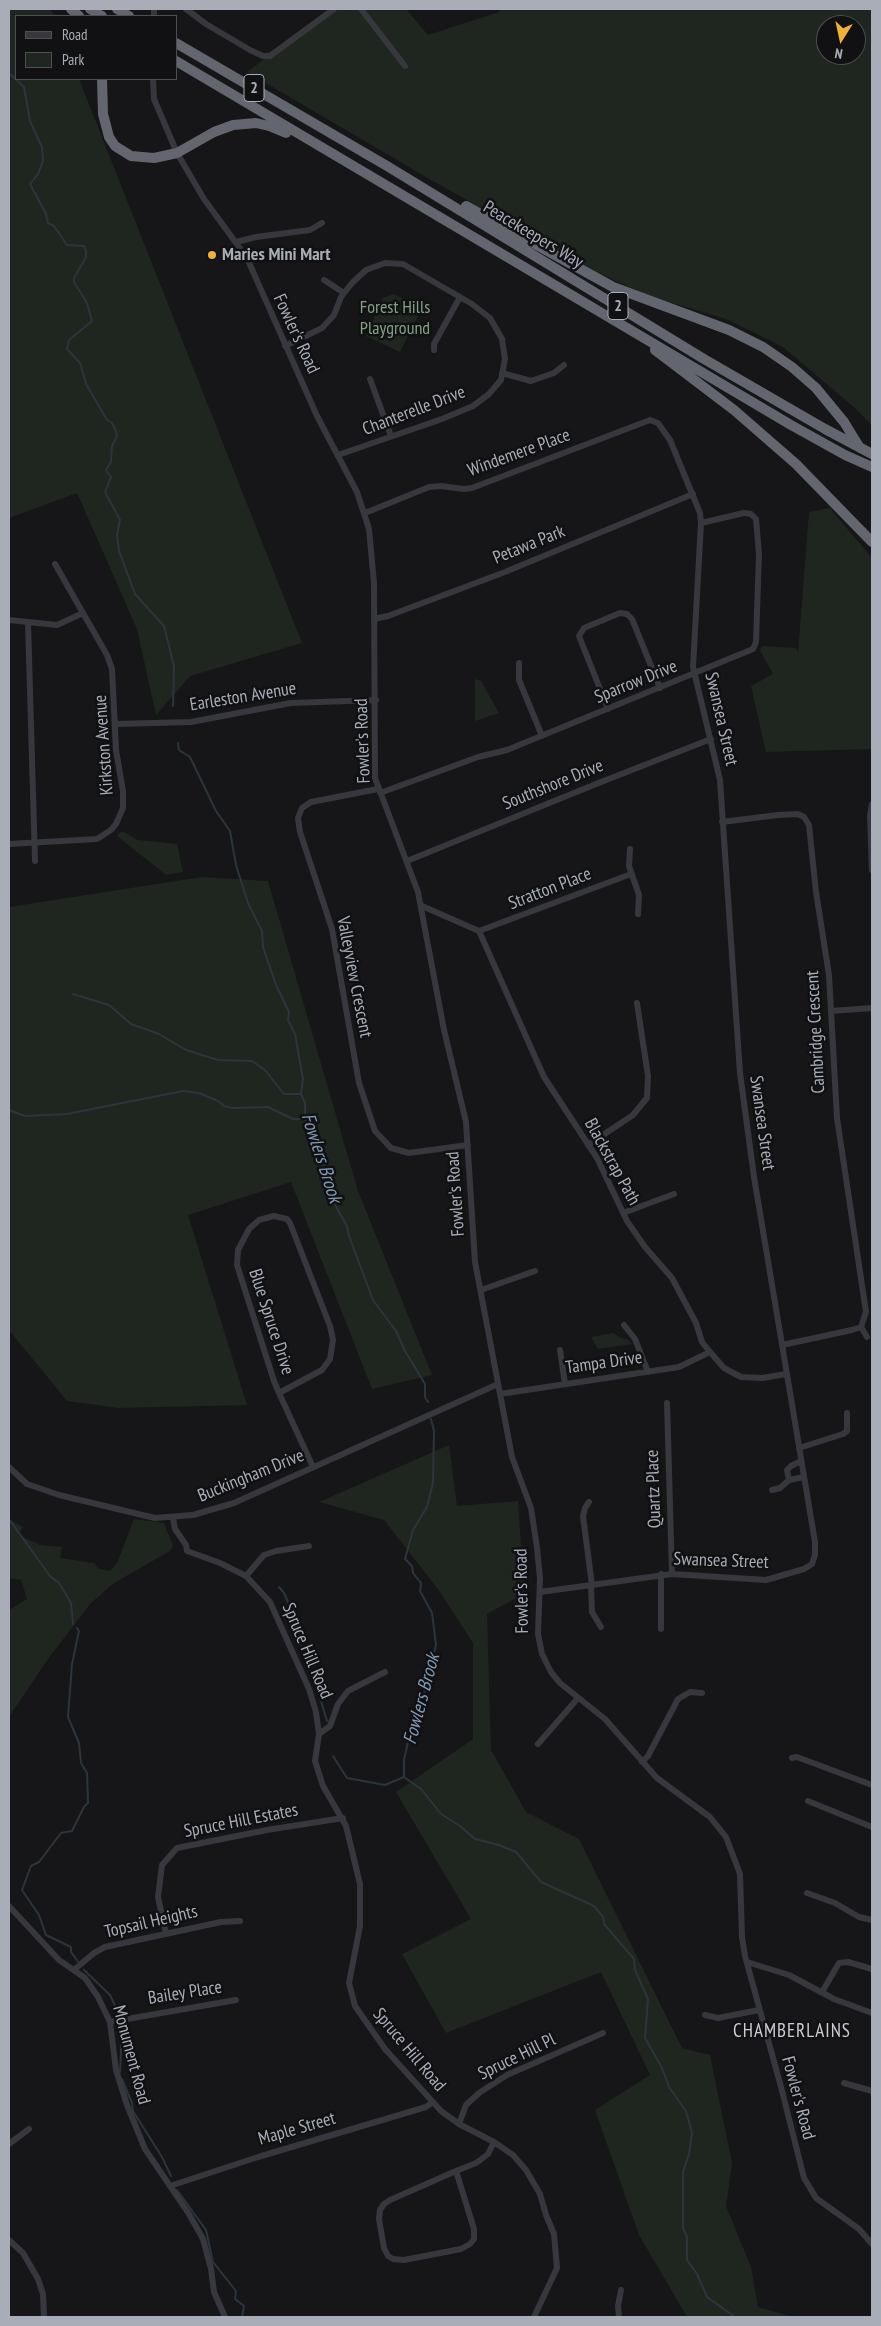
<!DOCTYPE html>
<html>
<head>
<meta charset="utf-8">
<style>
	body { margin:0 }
	#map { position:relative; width:881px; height:2326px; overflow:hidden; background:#161618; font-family:"PT Sans Narrow",sans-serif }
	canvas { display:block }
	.frame { position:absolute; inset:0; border:10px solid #a8adb8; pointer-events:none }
	.legend { position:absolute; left:15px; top:15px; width:162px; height:65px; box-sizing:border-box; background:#111113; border:1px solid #4d4f55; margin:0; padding:6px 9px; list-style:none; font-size:15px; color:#a8adb8 }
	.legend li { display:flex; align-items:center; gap:10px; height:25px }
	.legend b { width:25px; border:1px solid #4d4f55 }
	.north { position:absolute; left:816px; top:15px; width:50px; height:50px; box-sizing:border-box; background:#111113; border:1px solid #4d4f55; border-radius:50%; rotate:190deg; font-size:14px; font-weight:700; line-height:20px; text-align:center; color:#a8adb8 }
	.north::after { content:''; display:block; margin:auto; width:18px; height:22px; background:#f2b134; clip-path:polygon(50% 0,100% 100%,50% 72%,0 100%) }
</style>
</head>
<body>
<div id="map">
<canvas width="881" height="2326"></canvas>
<div class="frame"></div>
<ul class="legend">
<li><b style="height:6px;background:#37383d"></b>Road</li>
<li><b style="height:14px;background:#1e261f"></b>Park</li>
</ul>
<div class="north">N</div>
</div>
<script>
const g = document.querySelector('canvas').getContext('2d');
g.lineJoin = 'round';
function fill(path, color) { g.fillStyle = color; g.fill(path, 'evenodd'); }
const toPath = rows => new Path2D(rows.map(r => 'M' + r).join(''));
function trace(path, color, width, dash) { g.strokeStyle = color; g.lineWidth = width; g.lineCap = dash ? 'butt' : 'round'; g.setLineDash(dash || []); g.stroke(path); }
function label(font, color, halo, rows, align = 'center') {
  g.font = font + ' "PT Sans Narrow",sans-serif'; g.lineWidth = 5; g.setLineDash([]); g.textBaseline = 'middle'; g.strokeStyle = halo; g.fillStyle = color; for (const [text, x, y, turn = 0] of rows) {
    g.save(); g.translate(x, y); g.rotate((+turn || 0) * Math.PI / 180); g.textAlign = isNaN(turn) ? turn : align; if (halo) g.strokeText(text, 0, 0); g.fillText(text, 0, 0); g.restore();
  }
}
const green = toPath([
	[9,9,49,9,52,12,54,16,16,16,16,79,79,79,302,643,190,676,156,715,137,629,77,493,9,518],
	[331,9,406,9,428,35,499,12,499,9,872,9,872,425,856,409,783,347,726,319,649,296,592,270,433,181,247,72],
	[826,25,856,25,856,55,826,55],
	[394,294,422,308,400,352,366,336,383,298],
	[830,508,872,558,872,749,766,752,751,686,773,674,760,650,762,646,795,648,797,649,798,653,809,512],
	[475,679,481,681,499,713,475,721],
	[122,831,138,840,177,844,183,872,166,875,117,836],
	[202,877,268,881,358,1191,432,1375,372,1389,291,1182,188,1215,247,1405,119,1408,67,1401,9,1330,9,907],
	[613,1333,621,1338,627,1339,632,1344,598,1349,591,1337],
	[449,1445,457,1506,518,1501,524,1594,487,1614,491,1750,526,1812,579,1839,682,2048,710,2055,732,2163,726,2206,751,2267,758,2307,793,2317,687,2317,639,2235,595,2110,650,2075,601,1972,446,2033,402,1954,471,1919,396,1792,473,1739,473,1643,438,1589,384,1520,319,1502],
	[9,1519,23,1527,18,1535,40,1545,62,1547,60,1558,93,1563,99,1569,110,1571,117,1563,134,1519,164,1523,173,1546,170,1551,114,1583,91,1603,48,1659,9,1717,9,1610,27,1599,21,1580,9,1578]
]);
const stream = toPath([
	[9,73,24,87,30,121,42,147,43,161,38,174,30,184,46,214,48,223,54,226,67,245,84,246,86,251,86,257,74,278,74,282,87,303,92,321,69,340,67,349,80,363,86,384,107,420,112,423,116,431,117,436,112,446,111,462,106,470,111,477,105,492,120,520,117,535,119,551,135,594,164,626,174,666,173,706],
	[178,743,179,750,190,757,216,811,230,831,236,865,248,903,262,931,263,947,276,985,289,1012,288,1020,295,1034,303,1079,301,1094,305,1103,305,1119,330,1180,334,1203,347,1226,349,1236,373,1300,396,1331,405,1351,425,1384,425,1397,428,1402],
	[73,994,109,1005,131,1024,159,1034,186,1050,218,1060,252,1061,265,1070,284,1094,301,1094],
	[9,1110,25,1116,67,1114,183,1091,199,1093,218,1101,224,1106,233,1108,268,1107,293,1119,305,1119],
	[9,1519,50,1576,59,1583,71,1603,73,1624],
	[279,1587,284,1593,296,1620,298,1639,316,1685,327,1721],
	[77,1628,79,1631,72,1664,68,1717,79,1743,81,1763,87,1773,88,1803,84,1807,72,1831,61,1833,39,1862,31,1866,22,1890,39,1915,46,1935,71,1947,71,1952,79,1963],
	[333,1756,347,1778,385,1785,404,1777],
	[404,1776,404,1760,410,1733,419,1703,423,1698,436,1645,432,1613,420,1591,421,1583,413,1573,412,1566,405,1559,413,1530,427,1507,433,1483,434,1431,431,1419],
	[404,1777,421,1789,441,1814,460,1826,475,1839,499,1845,516,1852,541,1882,594,1906,603,1917,604,1924,634,1959,635,1970,648,1999,645,2038,662,2068,669,2087,686,2111,692,2133,689,2154,683,2172,683,2228,687,2237,687,2260,697,2274,707,2297,735,2317],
	[84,1970,110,1995,117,2010],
	[120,2072,122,2030],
	[122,2079,132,2103,133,2111,162,2157,171,2176],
	[177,2190,206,2230,213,2262,236,2291,235,2299,244,2306,242,2317]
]);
const minor = toPath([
	[154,9,154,16],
	[186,9,206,24,250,50,263,56,270,56,334,9],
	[361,9,405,66],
	[153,79,154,99,177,153,204,199,247,258,317,416,357,492,369,529,374,583,375,778,418,892,444,1030,466,1122,475,1262,512,1457,531,1508,537,1548,540,1578,538,1634,542,1654,551,1672,560,1683,605,1719,657,1778,710,1817,726,1837,740,1874,742,1937,745,1956,781,2087,804,2178,816,2198,859,2229,872,2244],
	[236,242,256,237,310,230,322,223],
	[324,280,344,293],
	[285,346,322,328,334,315,341,297,352,283,366,270,385,263,403,264,472,304,490,318,502,339,505,359,501,380,489,394,473,406,442,419,338,455],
	[434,350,434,344,460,297],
	[502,373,531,381,554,373,564,365],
	[370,379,391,436],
	[365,513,429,487,441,486,464,489,472,488,650,420,658,423,670,440,700,513,701,523,693,667,720,780,740,1073,754,1177,815,1542,815,1555,812,1564,804,1569,766,1580,672,1574,540,1592],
	[374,619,388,616,505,572,693,494],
	[9,620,57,625,83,613],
	[28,623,35,861],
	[519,663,519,680,542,736],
	[608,709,579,636,584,628,620,613,627,614,632,619,660,688],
	[116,724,191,722,291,703,376,700],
	[378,789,311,802,302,808,298,818,300,832,332,929,359,1083,375,1131,391,1148,409,1153,468,1145],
	[380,793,478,757,507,750,753,649,756,642,759,554,756,519,751,514,744,513,701,523],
	[872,804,870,816,872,870],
	[722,822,778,815,798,814,804,817,809,825,816,892,829,975,837,1118,866,1312,861,1327,852,1330,782,1345],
	[9,844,97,839,111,830,116,824,123,808,123,791,116,750,112,669,107,655,55,564],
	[630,849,629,866,639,895,638,914],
	[407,861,596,784,711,739],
	[422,906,479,931,544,1077,597,1158,627,1221,645,1247,672,1278,696,1323,702,1342,710,1352,724,1368,741,1377,762,1378,786,1374],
	[479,931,631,874],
	[831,1011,872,1008],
	[588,1145,633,1115,647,1098,648,1076,637,1003],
	[623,1213,674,1194],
	[481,1290,535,1271],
	[624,1325,635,1339,648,1372],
	[861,1327,867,1337],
	[560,1350,565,1384],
	[279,1393,322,1370,330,1359,333,1340,330,1326,290,1223,287,1219,274,1216,259,1220,249,1229,238,1250,237,1265,274,1381,279,1393,313,1467],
	[500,1394,679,1367,710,1352],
	[667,1403,672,1574],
	[799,1448,843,1434,847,1431,847,1413],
	[9,1467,27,1484,59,1495,155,1518,193,1515,234,1503,498,1384],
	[789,1480,787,1470,791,1466,801,1461],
	[772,1490,780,1488,789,1480,804,1477],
	[589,1502,585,1508,583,1516,592,1585],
	[173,1518,175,1529,186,1545,187,1551,220,1563,246,1576,270,1602,309,1689,316,1712,319,1734,315,1761,323,1786,346,1826,360,1884,360,1926,349,1983,355,2006,385,2049,441,2111,459,2124,494,2142,513,2155,526,2170,540,2194,546,2215,554,2234,557,2268,534,2317],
	[246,1576,264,1555,276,1551,309,1546],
	[591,1585,592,1612,601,1627],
	[661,1629,661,1574],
	[319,1734,330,1726,338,1704,348,1691,385,1672],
	[538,1744,578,1698],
	[792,1758,797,1757,872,1785],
	[642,1762,648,1756,678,1699,690,1692,702,1693],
	[808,1801,872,1827],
	[807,1893,835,1903,859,1917,872,1920],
	[9,1906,59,1960,85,1978,98,1997,110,2022,116,2070,127,2105,145,2149,189,2214,203,2239,211,2269,214,2292,225,2317],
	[166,1934,158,1897,162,1865,177,1848,267,1830,343,1818],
	[747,1962,789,1975,834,1999,872,2013],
	[75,1969,94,1953,105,1947,221,1922,240,1921],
	[822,1992,839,1963,848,1962,872,1969],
	[705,2015,718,2018,759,2010],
	[110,2022,236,2000],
	[844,2083,872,2091],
	[459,2124,466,2105,479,2093,507,2075,603,2033],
	[9,2144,29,2129],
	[456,2171,474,2229,474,2239,470,2244,461,2249,404,2260,393,2259,388,2256,384,2248,379,2219,380,2210,384,2204,390,2200,456,2171,476,2163,479,2161,488,2154,494,2142],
	[170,2186,258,2157,426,2107,433,2102],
	[9,2240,23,2253,38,2279,43,2294,44,2317],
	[619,2317,618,2306,621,2290]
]);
const highway = toPath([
	[71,9,79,16],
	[90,9,102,16],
	[117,9,129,16],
	[176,43,387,166,704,359,825,429,872,454],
	[176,61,791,425,845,455,872,467],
	[102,79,103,114,109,137,115,146,131,156,154,158,177,153,214,132,233,125,256,123,269,126,286,133],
	[466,206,613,287,729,330,763,347,792,367,816,388,844,422,860,448],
	[655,350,734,410,796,464,872,542]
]);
const markers = [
	[212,255,5,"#f2b134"]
];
const shields = [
	[254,88,20],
	[618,306,20]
];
const shieldNames = [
	["2",254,88],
	["2",618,306]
];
const streetNames = [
	["Peacekeepers Way",533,235,31],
	["Fowler's Road",296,334,65],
	["Chanterelle Drive",414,411,-21],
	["Windemere Place",519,453,-20],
	["Petawa Park",529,545,-22],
	["Sparrow Drive",636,682,-22],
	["Earleston Avenue",243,697,-9],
	["Swansea Street",721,719,77],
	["Fowler's Road",363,741,-92],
	["Kirkston Avenue",104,745,-94],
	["Southshore Drive",553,785,-22],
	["Stratton Place",550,889,-21],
	["Valleyview Crescent",354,977,79],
	["Cambridge Crescent",816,1032,-93],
	["Swansea Street",762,1123,82],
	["Blackstrap Path",612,1162,61],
	["Fowler's Road",456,1194,-94],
	["Blue Spruce Drive",271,1322,72],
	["Tampa Drive",604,1363,-8],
	["Buckingham Drive",251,1476,-22],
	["Quartz Place",654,1489,-92],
	["Swansea Street",721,1561,2],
	["Fowler's Road",522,1591,-91],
	["Spruce Hill Road",307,1651,67],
	["Spruce Hill Estates",241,1821,-11],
	["Topsail Heights",151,1922,-13],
	["Bailey Place",185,1993,-9],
	["Spruce Hill Road",409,2050,50],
	["Monument Road",131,2055,75],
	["Spruce Hill Pl",517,2057,-26],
	["Fowler's Road",798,2098,75],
	["Maple Street",297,2129,-16]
];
const poiNames = [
	["Maries Mini Mart",222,255]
];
const parkNames = [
	["Forest Hills",395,308],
	["Playground",395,329]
];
const waterNames = [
	["Fowlers Brook",321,1158,72],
	["Fowlers Brook",422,1699,-75]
];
const neighbourhoodNames = [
	["CHAMBERLAINS",792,2032]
];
fill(green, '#1e261f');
trace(stream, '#2c353c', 2);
trace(minor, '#37383d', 6);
trace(highway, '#63666e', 10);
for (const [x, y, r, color] of markers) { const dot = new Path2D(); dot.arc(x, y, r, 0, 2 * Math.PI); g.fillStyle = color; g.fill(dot); trace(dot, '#111113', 2); }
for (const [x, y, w] of shields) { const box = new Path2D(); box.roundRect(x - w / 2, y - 13.5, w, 27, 4); g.fillStyle = '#111113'; g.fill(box); trace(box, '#a8adb8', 1); }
label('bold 16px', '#a8adb8', null, shieldNames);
label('18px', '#a8adb8', '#111113', streetNames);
label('bold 18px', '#a8adb8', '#111113', poiNames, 'left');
label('18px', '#7fa381', '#111113', parkNames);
label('italic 19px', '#7f9bb3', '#111113', waterNames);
g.letterSpacing = '1px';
label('19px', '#c9ccd4', '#111113', neighbourhoodNames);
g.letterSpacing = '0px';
</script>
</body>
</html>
